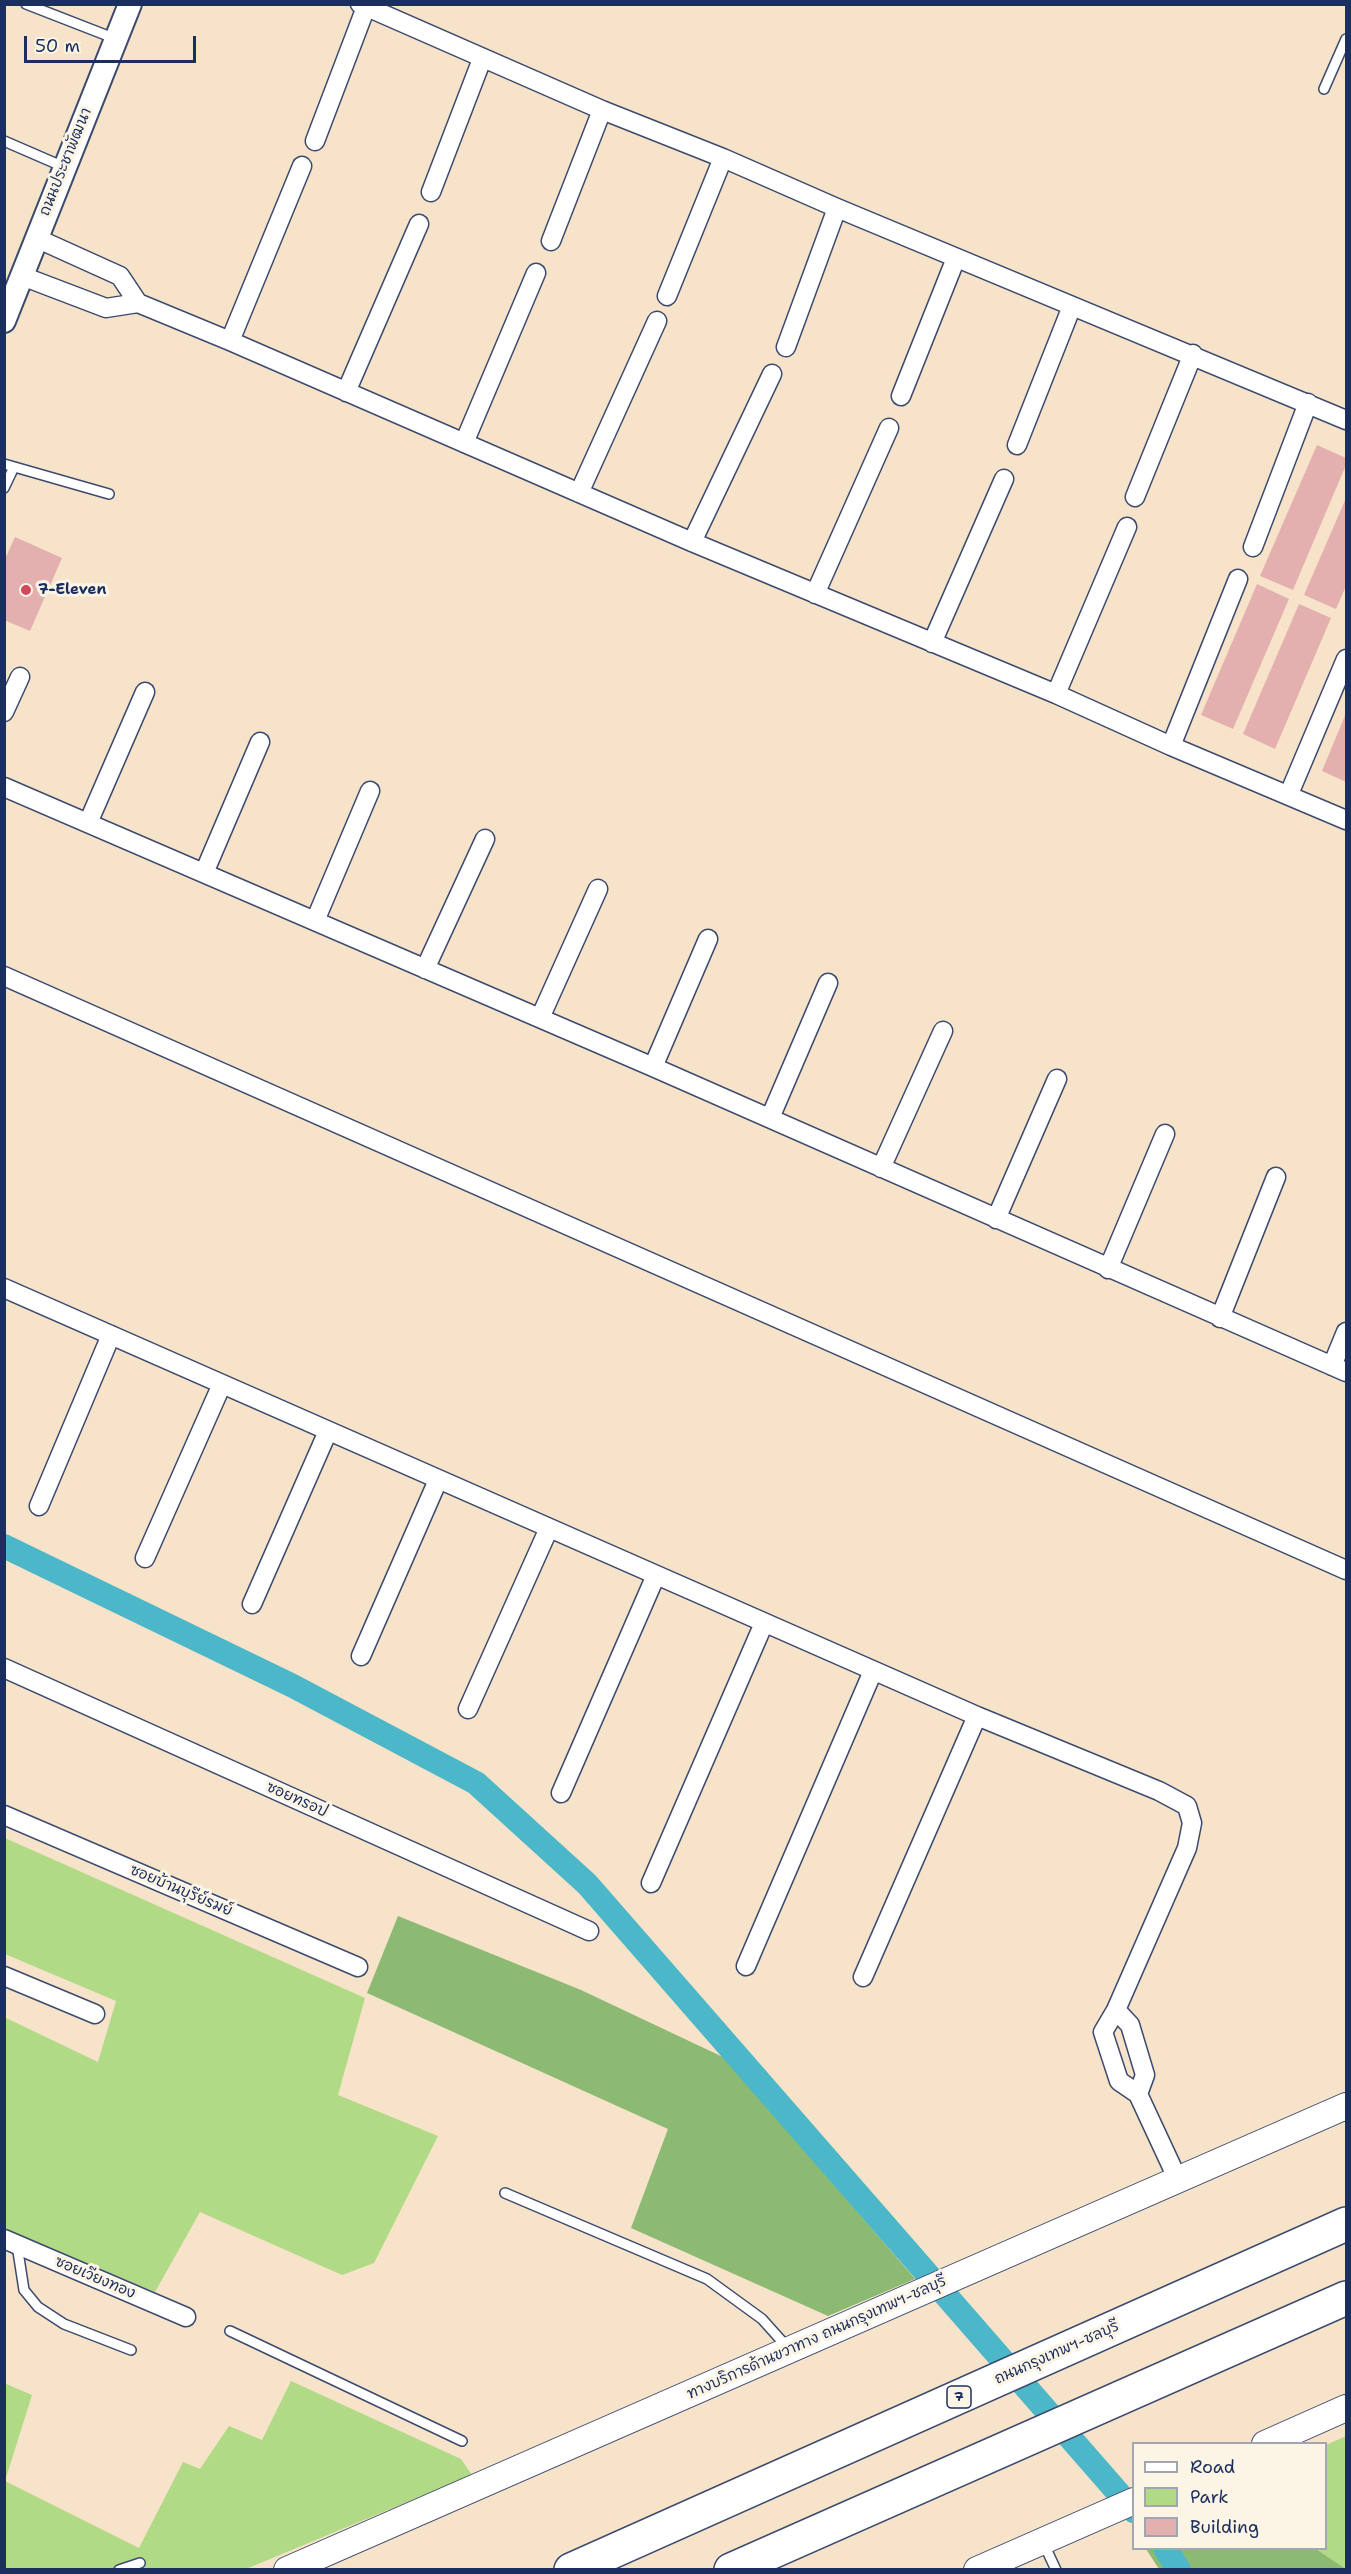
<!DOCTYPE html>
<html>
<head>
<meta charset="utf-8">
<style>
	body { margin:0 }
	#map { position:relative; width:1351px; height:2574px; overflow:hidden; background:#f6e3c9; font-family:"Shantell Sans",sans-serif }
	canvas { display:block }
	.frame { position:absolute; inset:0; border:6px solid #1b2f5e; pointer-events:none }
	.legend { position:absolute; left:1132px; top:2442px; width:195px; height:108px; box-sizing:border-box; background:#fcf5e5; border:2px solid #a2a6af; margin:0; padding:8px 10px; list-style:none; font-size:18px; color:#1b2f5e }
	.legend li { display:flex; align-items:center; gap:12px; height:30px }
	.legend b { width:30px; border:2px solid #a2a6af }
	.scale { position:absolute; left:24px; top:36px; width:172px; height:27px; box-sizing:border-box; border:3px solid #1b2f5e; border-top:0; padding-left:8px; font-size:18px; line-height:21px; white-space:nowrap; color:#1b2f5e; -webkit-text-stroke:4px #fcf5e5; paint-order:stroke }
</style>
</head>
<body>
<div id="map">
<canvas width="1351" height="2574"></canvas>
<div class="frame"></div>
<ul class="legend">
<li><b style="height:8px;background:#fff"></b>Road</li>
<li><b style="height:16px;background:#b0da85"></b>Park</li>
<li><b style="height:16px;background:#e4b0af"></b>Building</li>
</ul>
<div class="scale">50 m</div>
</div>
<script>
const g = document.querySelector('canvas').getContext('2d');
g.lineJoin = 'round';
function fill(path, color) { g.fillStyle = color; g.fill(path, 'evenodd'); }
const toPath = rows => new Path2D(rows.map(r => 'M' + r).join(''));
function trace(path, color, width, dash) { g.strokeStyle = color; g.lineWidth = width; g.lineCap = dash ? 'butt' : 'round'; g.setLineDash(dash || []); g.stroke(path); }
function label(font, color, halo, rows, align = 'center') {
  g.font = font + ' "Shantell Sans","Playpen Sans Thai",sans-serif'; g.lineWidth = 6; g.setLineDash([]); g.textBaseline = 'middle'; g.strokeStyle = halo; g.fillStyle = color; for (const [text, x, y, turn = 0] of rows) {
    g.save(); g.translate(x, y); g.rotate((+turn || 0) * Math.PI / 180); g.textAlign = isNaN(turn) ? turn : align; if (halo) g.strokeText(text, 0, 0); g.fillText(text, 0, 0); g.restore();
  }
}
const green = toPath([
	[5,1838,365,1998,338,2095,438,2136,374,2263,342,2275,200,2212,155,2292,5,2230,4,2017,98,2062,116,2001,5,1954],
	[291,2381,461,2459,472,2475,246,2569,5,2569,4,2383,32,2395,5,2481,139,2548,183,2462,200,2469,229,2426,262,2440],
	[1346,2436,1346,2569,1316,2549,1326,2548,1326,2445]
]);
const forest = toPath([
	[398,1916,581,1990,725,2058,915,2279,828,2316,631,2228,668,2129,367,1993],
	[1146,2549,1316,2549,1346,2569,1159,2569]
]);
const canal = toPath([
	[4,1546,293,1686,476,1783,587,1884,1134,2511],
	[1165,2548,1179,2570]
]);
const building = toPath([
	[1317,445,1346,458,1346,465,1293,590,1260,576],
	[1346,498,1346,586,1336,609,1304,595],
	[15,537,62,558,30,631,4,620,4,561],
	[1257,584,1289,599,1233,729,1201,715],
	[1299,604,1331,618,1275,749,1243,734],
	[1346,713,1346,782,1322,771]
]);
const service = toPath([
	[26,4,116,39],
	[1324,89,1346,39],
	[4,141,64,167],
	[4,464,109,494],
	[4,488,14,467],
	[505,2193,707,2279,762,2319,788,2348],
	[17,2245,24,2290,38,2307,64,2324,131,2350],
	[230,2331,462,2441],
	[1043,2542,1056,2570],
	[119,2570,140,2563]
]);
const minor = toPath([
	[360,4,602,110,723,158,837,208,1346,420],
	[315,141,366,7],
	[431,192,482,59],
	[36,238,120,276,138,303],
	[551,241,602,110],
	[22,276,106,308,138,303,230,341,692,542,1056,694,1171,746,1346,820],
	[667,296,723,158],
	[230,341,302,166],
	[786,347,837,208],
	[346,392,419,224],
	[901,396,956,258],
	[464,443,536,273],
	[1017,445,1072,306],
	[579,493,657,321],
	[1135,497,1193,354],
	[692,542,772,374],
	[1253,547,1308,403],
	[815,594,889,428],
	[932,643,1004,479],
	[1056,694,1127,527],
	[4,712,20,677],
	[1171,746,1238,579],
	[4,787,653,1067,1346,1372],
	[1289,794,1346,659],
	[88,823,145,692],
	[204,873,260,742],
	[315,921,370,791],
	[425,969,485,839],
	[4,976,1346,1570],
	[540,1018,598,889],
	[653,1067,708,939],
	[770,1118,828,983],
	[881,1168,943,1031],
	[996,1219,1057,1079],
	[1108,1269,1165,1134],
	[4,1288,977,1716,1159,1791,1187,1806,1192,1823,1187,1848,1116,2010,1103,2032,1119,2081,1138,2094,1178,2180],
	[1220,1318,1276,1177],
	[1332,1366,1346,1332],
	[39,1506,111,1335],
	[145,1558,222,1384],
	[252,1604,328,1431],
	[361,1656,438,1480],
	[4,1668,589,1931],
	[468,1709,549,1528],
	[561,1793,656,1575],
	[4,1815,358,1967],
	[651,1883,764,1623],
	[746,1966,873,1671],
	[4,1976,95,2014],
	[863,1977,977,1716],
	[1116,2010,1130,2025,1145,2075,1138,2094],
	[4,2239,186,2317]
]);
const tertiary = toPath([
	[4,321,130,4]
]);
const secondary = toPath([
	[1265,2444,1346,2408],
	[287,2570,1346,2106],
	[977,2570,1134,2501]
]);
const motorway = toPath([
	[571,2570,1346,2224],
	[731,2570,1346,2298]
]);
const markers = [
	[26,590,6,"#d1495b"]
];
const shields = [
	[959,2397,24]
];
const shieldNames = [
	["7",959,2397]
];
const streetNames = [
	["ถนนประชาพัฒนา",66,162,-68],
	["ซอยทรอป",297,1800,24],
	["ซอยบ้านบุรีย์รมย์",181,1891,23],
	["ซอยเวียงทอง",95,2278,23],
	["ทางบริการด้านขวาทาง ถนนกรุงเทพฯ-ชลบุรี",817,2338,-24],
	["ถนนกรุงเทพฯ-ชลบุรี",1057,2353,-24]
];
const poiNames = [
	["7-Eleven",38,590]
];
fill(green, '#b0da85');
fill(forest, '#8cba72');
trace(canal, '#4bb7c8', 24);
fill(building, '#e4b0af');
trace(service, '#3c4a6e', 12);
trace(minor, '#3c4a6e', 21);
trace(tertiary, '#3c4a6e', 26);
trace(secondary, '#3c4a6e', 28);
trace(motorway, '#3c4a6e', 36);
trace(service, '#fff', 9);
trace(minor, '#fff', 18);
trace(tertiary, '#fff', 22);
trace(secondary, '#fff', 26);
trace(motorway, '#fff', 33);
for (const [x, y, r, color] of markers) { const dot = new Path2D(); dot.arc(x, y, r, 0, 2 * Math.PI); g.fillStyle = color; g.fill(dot); trace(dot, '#fcf5e5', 2); }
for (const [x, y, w] of shields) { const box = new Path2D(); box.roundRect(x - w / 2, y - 11, w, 22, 4.5); g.fillStyle = '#fcf5e5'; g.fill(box); trace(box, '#1b2f5e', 1.5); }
label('bold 14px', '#1b2f5e', null, shieldNames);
label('15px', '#1b2f5e', '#fcf5e5', streetNames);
label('bold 15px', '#1b2f5e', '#fcf5e5', poiNames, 'left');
</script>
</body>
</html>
